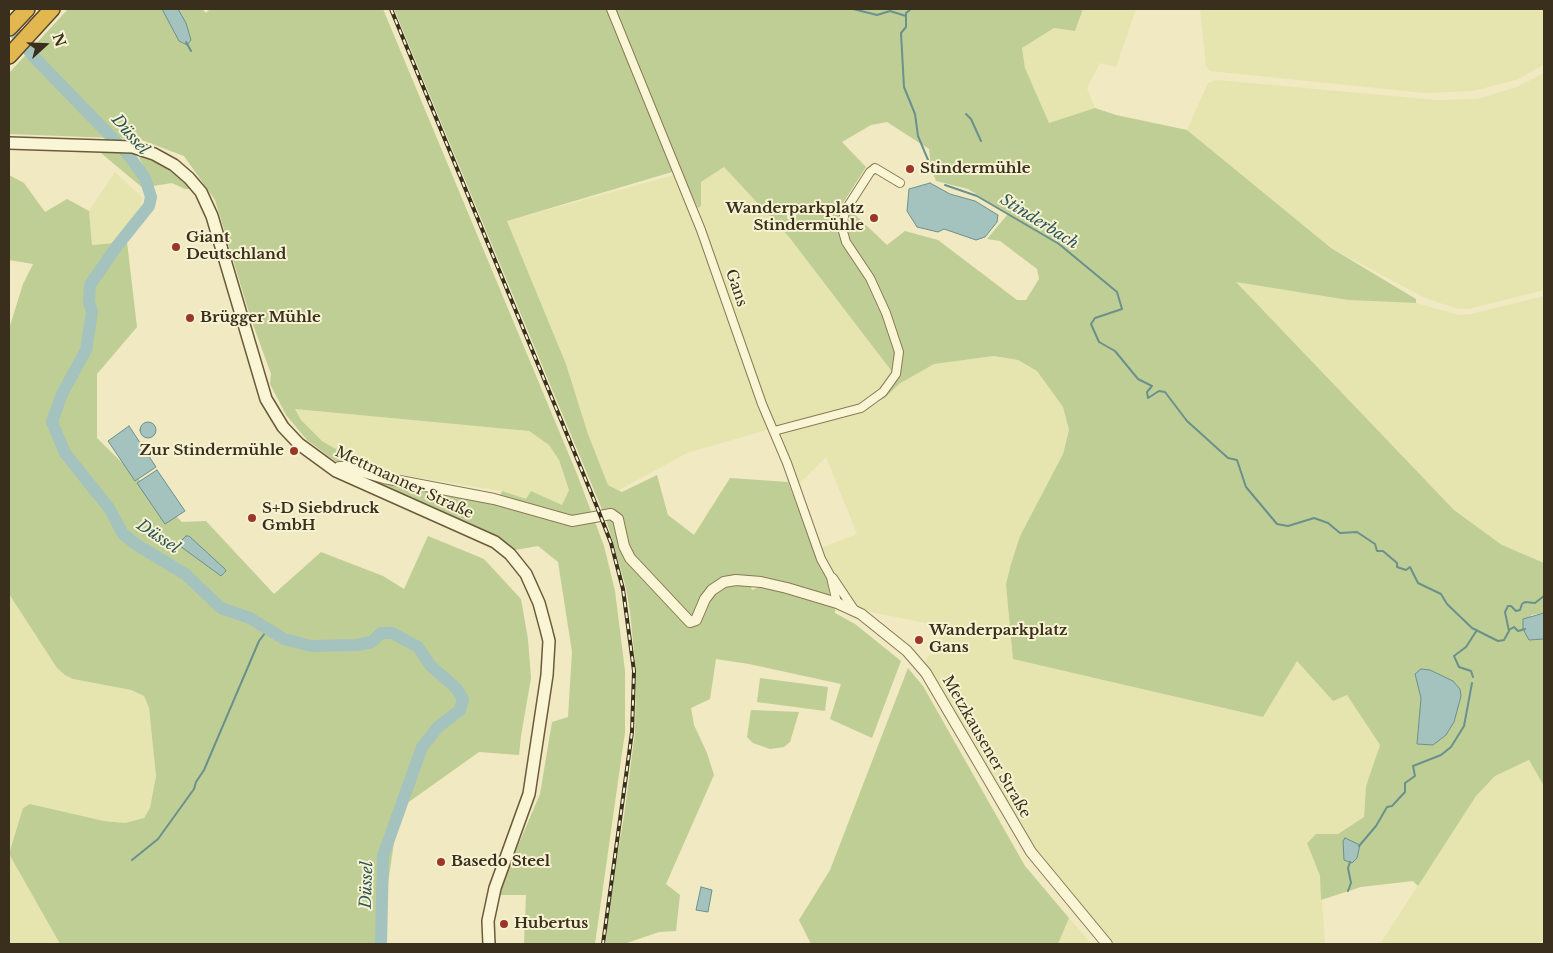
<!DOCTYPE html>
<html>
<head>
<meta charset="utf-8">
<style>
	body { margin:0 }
	#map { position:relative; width:1553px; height:953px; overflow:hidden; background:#f0e9c2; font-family:"Libre Baskerville",serif }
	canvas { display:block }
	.frame { position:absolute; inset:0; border:10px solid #3a2f1d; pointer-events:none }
	.north { position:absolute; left:20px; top:20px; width:50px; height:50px; -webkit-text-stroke:4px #f7f2d2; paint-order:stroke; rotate:70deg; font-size:14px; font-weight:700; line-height:20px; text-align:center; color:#3a2f1d }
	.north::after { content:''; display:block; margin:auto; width:18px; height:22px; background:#3a2f1d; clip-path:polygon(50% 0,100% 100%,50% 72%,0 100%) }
</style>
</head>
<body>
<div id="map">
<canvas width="1553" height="953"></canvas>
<div class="frame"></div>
<div class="north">N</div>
</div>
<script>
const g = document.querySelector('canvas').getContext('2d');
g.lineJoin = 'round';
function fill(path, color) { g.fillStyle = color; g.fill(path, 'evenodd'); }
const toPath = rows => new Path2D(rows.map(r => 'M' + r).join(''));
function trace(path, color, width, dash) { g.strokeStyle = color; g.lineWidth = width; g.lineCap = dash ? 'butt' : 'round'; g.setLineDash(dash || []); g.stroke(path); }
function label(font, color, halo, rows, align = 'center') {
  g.font = font + ' "Libre Baskerville",serif'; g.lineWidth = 4; g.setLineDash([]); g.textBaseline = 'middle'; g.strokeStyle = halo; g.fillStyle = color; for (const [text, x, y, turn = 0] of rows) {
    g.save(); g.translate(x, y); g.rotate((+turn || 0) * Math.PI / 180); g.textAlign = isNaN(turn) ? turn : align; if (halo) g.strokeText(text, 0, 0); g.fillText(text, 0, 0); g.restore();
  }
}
const farmland = toPath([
	[1083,9,1136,9,1116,67,1100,63,1087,88,1095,108,1049,124,1025,68,1022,48,1054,28,1075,31],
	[1200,9,1544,9,1544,65,1516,80,1473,91,1425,93,1210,71,1206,66],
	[1544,73,1544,290,1468,309,1455,308,1425,298,1331,248,1187,130,1208,83,1217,80,1436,100,1477,99,1517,87],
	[724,167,789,237,893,373,879,391,865,402,852,408,776,427,765,403,698,208,701,206,701,182],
	[115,172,143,198,127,242,92,245,89,211],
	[674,175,693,220,770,429,687,453,619,490,608,485,588,434,566,364,507,221],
	[1235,281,1348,300,1416,303,1459,315,1471,314,1544,296,1544,563,1502,545,1454,510],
	[994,356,1018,360,1037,371,1063,407,1069,430,1063,454,1020,536,1011,564,1006,584,1010,605,1205,703,1263,717,1297,660,1333,700,1347,694,1380,745,1366,786,1364,817,1338,834,1316,834,1307,842,1320,876,1325,944,1114,944,1075,902,1024,835,982,757,925,663,945,627,857,609,831,570,821,548,857,534,826,457,797,486,781,433,783,430,849,416,862,411,880,402,899,384,934,364],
	[295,409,529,431,549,445,559,460,569,490,562,505,531,491,526,499,502,491,396,474,364,465,322,441,301,420],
	[9,594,57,668,73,679,131,690,144,696,149,708,156,776,150,808,144,818,125,823,104,821,30,804,9,854,60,944,9,944],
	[1530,760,1544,786,1544,944,1380,944,1476,796,1495,776],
	[1069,918,1092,944,1058,944]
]);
const green = toPath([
	[68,9,202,9,206,13,210,9,383,9,577,474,604,546,615,591,625,671,625,732,595,944,524,944,526,895,497,895,540,794,552,722,568,717,572,652,558,562,538,546,515,550,500,538,430,506,351,474,496,505,502,491,526,499,531,491,562,505,569,490,559,460,549,445,529,431,295,409,301,420,322,441,364,465,356,466,335,461,307,440,286,415,270,384,271,374,250,316,215,200,184,156,139,139,9,134,9,73],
	[394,9,1083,9,1075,31,1054,28,1022,48,1025,68,1049,123,1095,108,1116,115,1187,130,1331,248,1416,299,1416,303,1348,300,1236,282,1454,510,1502,545,1544,563,1544,613,1531,615,1529,640,1544,639,1544,786,1529,760,1495,776,1476,796,1418,886,1413,881,1361,887,1321,900,1320,876,1307,843,1316,834,1338,834,1364,817,1366,786,1380,745,1347,695,1333,701,1297,661,1263,717,1013,659,1006,584,1011,564,1020,536,1063,454,1069,430,1063,407,1037,371,1018,360,994,356,934,364,899,384,885,398,877,402,900,377,902,362,895,331,879,287,847,240,845,231,849,209,887,245,905,231,938,240,1017,300,1026,300,1039,279,1037,269,1000,241,987,239,1008,214,968,189,936,181,931,168,929,149,887,122,871,125,842,142,866,167,843,203,839,225,842,240,876,296,892,337,896,360,893,373,789,237,724,167,701,182,701,206,698,208,683,177,672,172,507,221,566,364,588,434,608,485,622,492,657,475,668,515,694,535,730,478,788,482,818,562,827,579,830,596,778,580,748,578,752,590,763,586,835,606,835,613,855,624,901,661,872,738,830,719,841,684,749,664,716,659,710,699,691,708,694,725,707,753,714,775,666,884,680,895,676,931,659,932,624,944,606,944,608,910,624,816,635,732,636,671,630,612,626,588,606,519],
	[95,148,121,150,143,184,144,189],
	[138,155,152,159,180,178,190,189,185,189,172,183,153,186],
	[9,175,24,183,45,212,67,199,89,211,92,245,127,242,137,327,97,374,97,438,182,522,206,521,274,594,321,552,383,576,404,589,428,536,484,559,521,599,528,639,531,678,521,736,519,755,479,752,399,809,379,944,60,944,9,854,23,808,30,804,104,821,125,823,144,818,150,808,156,776,149,708,144,696,131,690,73,679,65,675,57,668,9,594,9,329,23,284,33,264,9,260],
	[908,668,923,686,1025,866,1069,918,1058,944,811,944,799,920,830,870],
	[760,678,828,687,825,711,757,702],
	[751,710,799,712,790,742,784,747,770,749,753,743,747,737]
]);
const water = toPath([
	[162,9,178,9,186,23,191,40,187,45,179,41,162,9],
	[930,183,950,194,975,201,998,215,997,222,985,237,976,240,944,229,938,232,917,227,907,211,909,189,930,183],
	'140 430a8 8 0 1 1 16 0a8 8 0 1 1-16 0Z',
	[129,426,156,467,135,481,108,441,129,426],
	[157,470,185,511,165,524,137,483,157,470],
	[186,536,189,536,225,569,226,571,221,576,180,546,179,543,186,536],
	[1544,613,1544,639,1529,640,1523,629,1523,619,1544,613],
	[1421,669,1430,670,1453,681,1460,689,1461,696,1454,722,1446,735,1433,745,1417,744,1421,698,1415,674,1421,669],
	[1345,838,1360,845,1357,858,1352,863,1344,860,1343,841,1345,838],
	[701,887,712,890,708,912,696,910,701,887]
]);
const stream = toPath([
	[853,9,877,15,890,11,906,16],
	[911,9,906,13,906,27,901,33,904,87,915,114,918,136,931,167],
	[186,42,191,51],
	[966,114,971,119,981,141],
	[945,185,977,196,1059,244,1117,292,1122,309,1095,318,1091,324,1099,342,1115,351,1138,379,1152,386,1147,392,1148,398,1159,391,1165,392,1187,421,1228,458,1237,460,1246,487,1277,524,1288,526,1314,518,1328,523,1340,533,1357,532,1375,544,1377,551,1383,551,1397,563,1397,567,1406,570,1410,567,1418,583,1441,594,1447,604,1472,628,1498,641,1504,640,1509,631,1505,612,1508,606,1511,606,1516,611,1520,610,1522,604,1525,602,1535,603,1544,596],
	[1509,630,1514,627,1518,631,1525,629],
	[1473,677,1471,671,1459,667,1454,656,1466,647,1477,630],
	[1359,846,1376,826,1387,807,1392,806,1405,792,1405,783,1415,776,1413,766,1441,755,1451,747,1464,726,1472,683],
	[132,860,158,839,194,789,196,782,204,770,259,641,268,629],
	[1348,891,1351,883,1348,868,1350,862]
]);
const river = toPath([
	[9,24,32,55,127,153,145,178,151,197,149,206,117,246,90,285,89,302,92,312,86,350,62,394,52,422,65,453,109,508,123,534,137,545,185,574,221,608,250,618,284,639,311,646,357,645,372,642,381,633,392,633,418,647,430,665,456,688,463,699,460,710,438,727,422,747,383,856,381,944]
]);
const minor = toPath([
	[611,9,701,230,762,404,787,463,821,559,831,577,837,603],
	[774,431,861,408,883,392,896,374,899,352,886,313,870,278,846,242,842,228,845,211,870,172,875,168,900,183],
	[833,578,855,611]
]);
const tertiary = toPath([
	[336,471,339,467,345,467,384,478,494,499,572,521,611,514,618,519,624,546,630,558,690,622,696,620,705,599,712,590,724,582,736,580,761,582,787,588,837,603,861,614,907,651,926,673,1031,852,1107,944]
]);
const secondary = toPath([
	[9,143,133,147,154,154,174,165,189,178,201,192,212,216,266,399,283,427,299,444,336,471,495,542,510,554,526,574,539,603,546,629,549,641,547,675,529,794,495,888,488,921,489,944]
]);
const motorway = toPath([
	[9,28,27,9],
	[9,56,52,9]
]);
const rail = toPath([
	[391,9,597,507,611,543,623,589,634,671,632,732,603,944]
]);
const markers = [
	[910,169,5,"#9c3626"],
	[874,218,5,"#9c3626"],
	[176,247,5,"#9c3626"],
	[190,318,5,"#9c3626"],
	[294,451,5,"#9c3626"],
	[252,518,5,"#9c3626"],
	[919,640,5,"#9c3626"],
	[441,862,5,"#9c3626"],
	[504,924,5,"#9c3626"]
];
const poiNames = [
	["Stindermühle",920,169],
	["Wanderparkplatz",864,209,"right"],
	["Stindermühle",864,226,"right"],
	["Giant",186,238],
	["Deutschland",186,255],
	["Brügger Mühle",200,318],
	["Zur Stindermühle",284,451,"right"],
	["S+D Siebdruck",262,509],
	["GmbH",262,526],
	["Wanderparkplatz",929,631],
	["Gans",929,648],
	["Basedo Steel",451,862],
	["Hubertus",514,924]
];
const streetNames = [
	["Gans",736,288,71],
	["Mettmanner Straße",404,483,25],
	["Metzkausener Straße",986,747,60]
];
const waterNames = [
	["Düssel",130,135,49],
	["Stinderbach",1039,222,32],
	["Düssel",158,537,34],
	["Düssel",367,885,-88]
];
fill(farmland, '#e6e5af');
fill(green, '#bfce95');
fill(water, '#a4c2be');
trace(water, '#6b918d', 1);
trace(stream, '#6b918d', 2);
trace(river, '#a4c2be', 12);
trace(minor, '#8a7a58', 10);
trace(tertiary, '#8a7a58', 12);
trace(secondary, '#6c5b3b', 14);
trace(motorway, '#58472d', 18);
trace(minor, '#faf5d5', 8);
trace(tertiary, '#faf5d5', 10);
trace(secondary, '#faf5d5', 11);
trace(motorway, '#e3b74f', 15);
trace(rail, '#3a2f1d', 4);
trace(rail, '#f7f2d2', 2, [5.5]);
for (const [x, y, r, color] of markers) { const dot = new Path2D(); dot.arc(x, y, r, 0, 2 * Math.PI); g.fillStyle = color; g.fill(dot); trace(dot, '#f7f2d2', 2); }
label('bold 15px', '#3a2f1d', '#f7f2d2', poiNames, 'left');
label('15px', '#3a2f1d', '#f7f2d2', streetNames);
label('italic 16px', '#2c565a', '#f7f2d2', waterNames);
</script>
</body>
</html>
